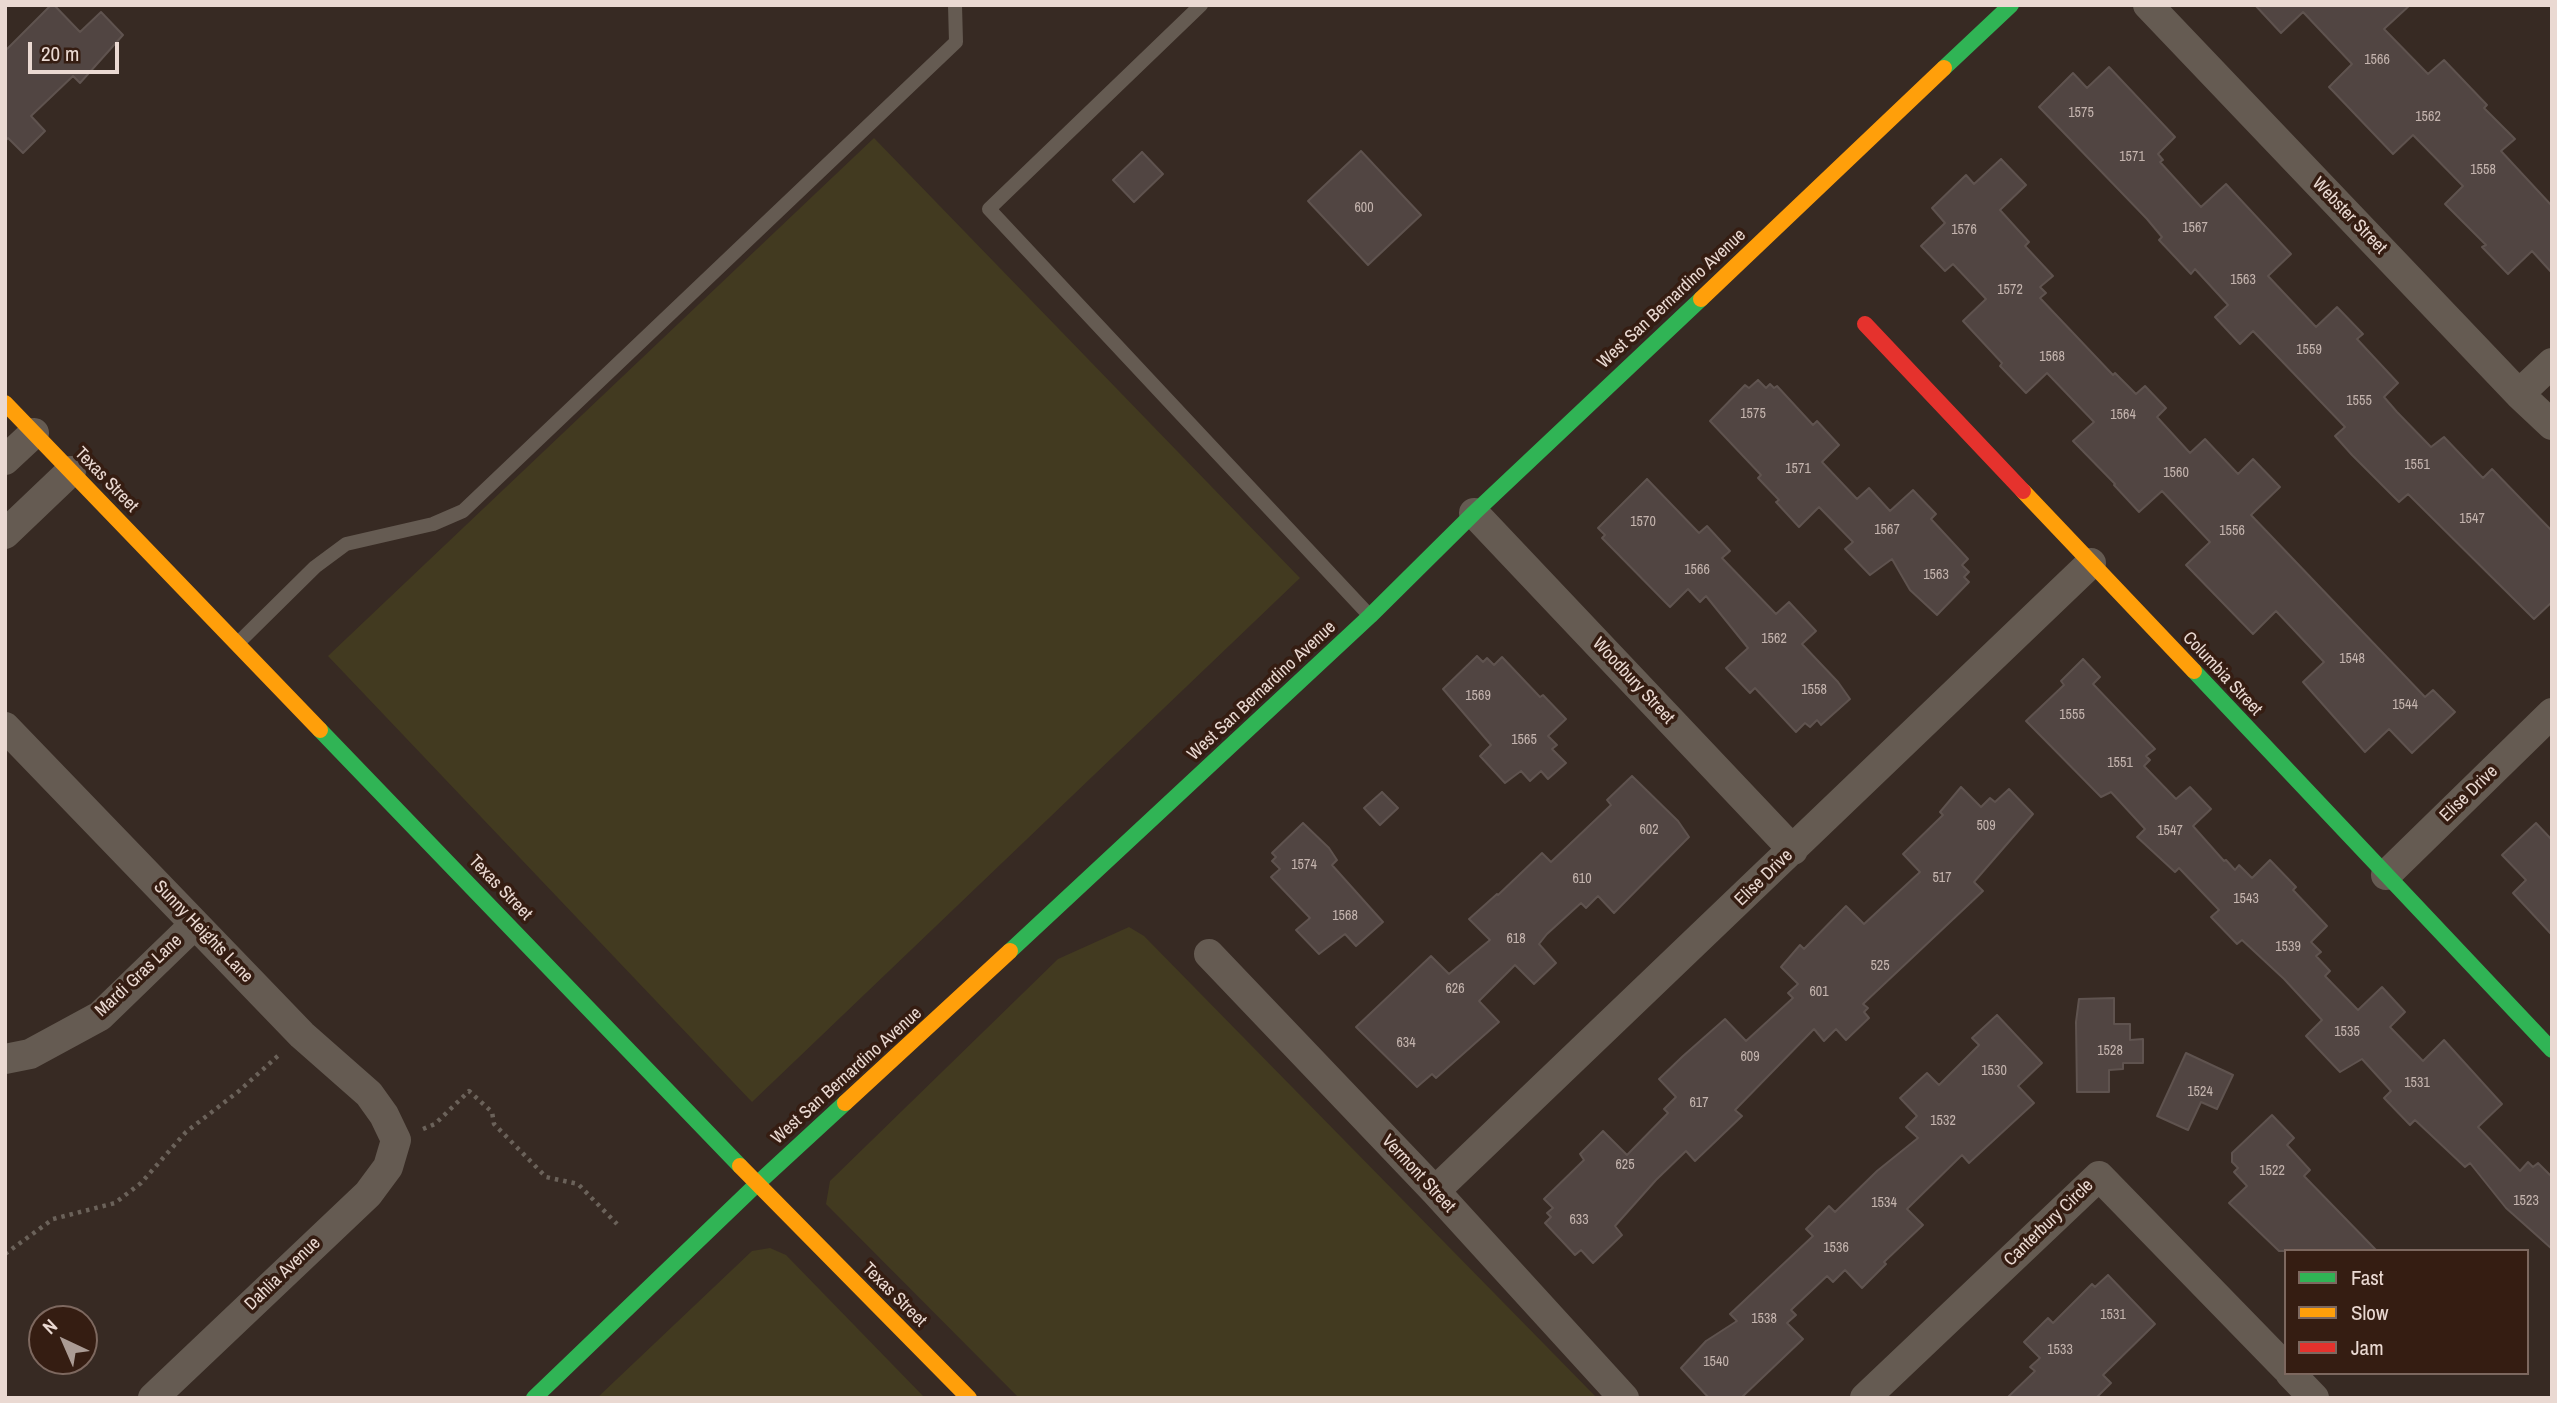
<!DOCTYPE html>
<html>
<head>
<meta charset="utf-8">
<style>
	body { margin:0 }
	#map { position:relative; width:2557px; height:1403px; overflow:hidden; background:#372a23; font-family:"Archivo Narrow",sans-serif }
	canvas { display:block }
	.frame { position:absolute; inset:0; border:7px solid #ead9d2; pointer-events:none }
	.legend { position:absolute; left:2284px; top:1249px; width:245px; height:126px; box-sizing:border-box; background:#351d12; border:2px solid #7d685f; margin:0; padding:9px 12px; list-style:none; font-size:21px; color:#ead9d2 }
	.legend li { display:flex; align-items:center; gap:14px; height:35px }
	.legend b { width:35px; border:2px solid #7d685f }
	.north { position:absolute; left:28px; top:1305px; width:70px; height:70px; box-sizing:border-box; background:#351d12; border:2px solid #7d685f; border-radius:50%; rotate:316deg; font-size:19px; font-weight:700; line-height:28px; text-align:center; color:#ead9d2 }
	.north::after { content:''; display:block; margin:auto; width:24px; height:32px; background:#ab9c95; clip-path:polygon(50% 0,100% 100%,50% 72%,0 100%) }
	.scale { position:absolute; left:28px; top:42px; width:91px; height:32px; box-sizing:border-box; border:4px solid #ead9d2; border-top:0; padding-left:9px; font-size:21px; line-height:24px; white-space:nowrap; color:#ead9d2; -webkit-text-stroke:5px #351d12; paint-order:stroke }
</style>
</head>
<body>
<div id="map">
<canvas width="2557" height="1403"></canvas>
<div class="frame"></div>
<ul class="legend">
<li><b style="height:9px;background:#30b455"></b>Fast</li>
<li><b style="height:9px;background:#ff9f0a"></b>Slow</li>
<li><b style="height:9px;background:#e5322d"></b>Jam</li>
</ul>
<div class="north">N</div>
<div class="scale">20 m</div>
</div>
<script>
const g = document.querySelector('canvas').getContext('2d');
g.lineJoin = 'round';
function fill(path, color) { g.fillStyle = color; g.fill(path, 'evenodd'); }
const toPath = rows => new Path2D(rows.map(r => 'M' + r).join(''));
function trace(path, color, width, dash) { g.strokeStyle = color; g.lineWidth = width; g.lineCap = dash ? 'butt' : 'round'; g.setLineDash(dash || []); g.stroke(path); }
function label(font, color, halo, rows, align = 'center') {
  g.font = font + ' "Archivo Narrow",sans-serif'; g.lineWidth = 7; g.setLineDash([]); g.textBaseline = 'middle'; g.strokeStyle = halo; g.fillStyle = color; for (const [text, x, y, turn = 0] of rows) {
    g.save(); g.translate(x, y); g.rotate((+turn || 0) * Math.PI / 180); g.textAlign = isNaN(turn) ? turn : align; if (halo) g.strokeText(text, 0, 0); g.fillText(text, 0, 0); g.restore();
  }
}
const green = toPath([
	[874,138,1300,578,752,1102,328,656],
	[1129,927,1144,936,1597,1398,1019,1398,826,1204,830,1181,1058,959],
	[770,1248,786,1255,925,1398,597,1398,752,1251]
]);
const building = toPath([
	[51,5,54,5,80,32,101,12,123,35,80,83,73,76,31,116,45,131,23,153,8,138,5,141,5,51,51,5],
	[2255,5,2410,5,2384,29,2428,74,2444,60,2487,105,2484,108,2515,139,2501,151,2552,206,2552,273,2532,251,2508,274,2482,247,2486,245,2445,204,2463,186,2413,135,2393,154,2329,87,2352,64,2303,12,2281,33,2255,5],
	[2109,67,2175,137,2158,154,2163,160,2160,162,2201,207,2226,184,2291,254,2268,276,2316,327,2337,307,2363,334,2357,339,2398,383,2384,397,2397,412,2431,447,2444,437,2483,478,2492,469,2552,531,2552,602,2534,619,2408,494,2399,502,2352,455,2335,436,2345,427,2253,331,2240,344,2215,317,2228,305,2195,269,2191,274,2159,240,2162,237,2147,219,2039,107,2073,73,2087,88,2109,67],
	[1361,151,1421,215,1368,265,1308,201,1361,151],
	[1142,152,1163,174,1134,202,1113,180,1142,152],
	[2001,159,2026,185,2000,210,2029,242,2025,246,2053,276,2040,287,2046,293,2040,298,2113,375,2115,373,2136,394,2145,386,2166,408,2157,417,2190,453,2205,439,2238,474,2253,459,2280,487,2251,515,2425,697,2433,690,2455,712,2412,753,2389,729,2365,752,2303,682,2324,662,2276,611,2253,634,2186,565,2210,542,2162,491,2139,512,2114,485,2115,484,2073,441,2094,422,2047,373,2026,393,2000,366,2002,363,1963,321,1986,299,1953,264,1945,271,1921,246,1945,223,1932,208,1966,175,1974,184,2001,159],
	[1758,380,1766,388,1770,384,1774,388,1777,386,1813,425,1817,421,1839,445,1822,462,1857,499,1869,488,1890,511,1913,490,1936,514,1931,519,1968,559,1962,565,1969,572,1964,577,1969,582,1937,615,1910,590,1892,559,1870,575,1845,549,1853,542,1819,507,1799,527,1776,502,1779,500,1758,478,1761,475,1710,421,1745,385,1749,388,1758,380],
	[1647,479,1699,533,1707,526,1730,551,1722,558,1776,614,1789,602,1816,631,1802,644,1838,682,1850,699,1821,725,1817,720,1810,727,1805,723,1796,732,1755,688,1750,693,1726,668,1748,648,1706,596,1700,602,1688,589,1670,607,1602,538,1605,535,1598,528,1647,479],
	[1477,656,1483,662,1487,658,1494,665,1502,657,1540,697,1543,695,1566,719,1548,736,1557,745,1552,749,1566,763,1548,779,1541,771,1530,781,1521,771,1505,783,1480,756,1491,745,1443,689,1477,656],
	[2083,659,2100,677,2093,684,2155,749,2146,756,2150,760,2144,766,2176,799,2190,787,2211,809,2193,826,2224,861,2226,860,2235,870,2239,865,2252,878,2270,860,2296,887,2293,890,2327,926,2311,942,2321,952,2316,956,2330,971,2325,976,2358,1010,2382,987,2405,1012,2390,1027,2423,1061,2444,1040,2502,1104,2478,1127,2520,1171,2528,1162,2533,1167,2538,1163,2552,1177,2552,1249,2506,1208,2470,1163,2465,1167,2415,1120,2410,1125,2384,1098,2391,1091,2362,1059,2340,1072,2306,1036,2322,1020,2284,979,2242,940,2237,944,2211,917,2219,910,2179,868,2175,872,2137,837,2145,829,2111,792,2101,797,2026,721,2064,685,2061,681,2083,659],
	[1632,776,1678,821,1689,837,1614,913,1598,896,1586,908,1581,903,1547,934,1539,944,1556,963,1534,984,1515,965,1479,1001,1499,1022,1436,1078,1432,1074,1417,1087,1356,1027,1431,956,1449,974,1490,940,1469,919,1497,894,1498,895,1542,853,1551,862,1611,805,1607,800,1632,776],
	[1961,787,1981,807,1990,798,1995,802,2009,789,2033,814,1974,882,1983,891,1863,1004,1868,1008,1864,1012,1869,1018,1846,1040,1836,1029,1824,1041,1814,1029,1735,1110,1742,1116,1695,1161,1686,1151,1656,1180,1615,1226,1622,1235,1593,1263,1581,1250,1575,1255,1545,1223,1551,1217,1547,1213,1553,1208,1544,1199,1584,1160,1580,1154,1603,1131,1627,1155,1668,1113,1664,1109,1676,1097,1659,1079,1683,1056,1725,1019,1746,1041,1793,998,1788,993,1798,984,1781,967,1800,945,1804,949,1846,906,1864,924,1920,872,1903,854,1943,815,1940,812,1961,787],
	[1382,792,1398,808,1380,825,1364,808,1382,792],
	[1303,823,1329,848,1337,860,1332,865,1383,922,1356,946,1345,934,1319,954,1296,930,1310,918,1271,877,1280,869,1272,861,1276,857,1272,853,1303,823],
	[2536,823,2552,840,2552,935,2513,893,2526,880,2502,855,2536,823],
	[2114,998,2114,1024,2130,1024,2130,1040,2143,1039,2143,1063,2123,1063,2123,1069,2109,1070,2109,1092,2077,1092,2076,1022,2079,999,2114,998],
	[1997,1015,2042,1063,2018,1086,2034,1103,1969,1163,1962,1155,1907,1209,1923,1225,1884,1262,1886,1264,1862,1288,1845,1270,1833,1282,1827,1276,1791,1310,1796,1315,1787,1323,1803,1339,1741,1398,1709,1398,1681,1368,1706,1341,1737,1321,1730,1314,1813,1236,1806,1229,1829,1206,1835,1212,1877,1171,1918,1138,1906,1127,1917,1116,1900,1098,1927,1073,1939,1085,1979,1045,1972,1038,1997,1015],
	[2186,1053,2233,1075,2217,1109,2201,1102,2188,1130,2157,1116,2186,1053],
	[2272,1115,2294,1138,2287,1145,2310,1170,2304,1176,2377,1251,2279,1251,2229,1203,2247,1186,2234,1172,2238,1168,2232,1162,2232,1153,2272,1115],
	[2108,1275,2155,1324,2103,1375,2111,1383,2096,1398,2007,1398,2035,1371,2030,1367,2040,1358,2024,1342,2048,1318,2053,1323,2092,1284,2095,1287,2108,1275]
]);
const path = toPath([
	[423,1129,435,1124,469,1091,492,1112,494,1124,546,1177,578,1184,617,1224],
	[5,1254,53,1219,115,1203,141,1183,186,1132,239,1091,280,1054]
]);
const lane = toPath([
	[1201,5,989,209,1369,615],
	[238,643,315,567,346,544,433,524,463,511,956,42,955,5]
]);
const street = toPath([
	[2148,5,2519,394,2552,425],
	[2519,394,2552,363],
	[5,460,34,433],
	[1474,513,1793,850],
	[5,534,71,471],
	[5,727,302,1035,369,1094,384,1115,396,1140,388,1167,368,1194,153,1398],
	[2386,875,2552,713],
	[1209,954,1435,1191,1624,1398],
	[5,1059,30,1054,100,1016,195,924],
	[1435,1191,2091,563],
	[2290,1373,2314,1398],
	[1865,1398,2099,1176,2286,1368]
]);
const fast = toPath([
	[1944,68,2011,5],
	[2194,671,2552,1050],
	[320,730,740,1166],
	[1010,951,1370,616,1474,513,1701,299],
	[534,1398,757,1184,845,1103]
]);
const slow = toPath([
	[1701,299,1944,68],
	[5,403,320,730],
	[2023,491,2194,671],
	[845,1103,1010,951],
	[740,1166,969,1398]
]);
const jam = toPath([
	[1865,324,2023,491]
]);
const numberNames = [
	["1566",2377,60],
	["1575",2081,113],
	["1562",2428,117],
	["1571",2132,157],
	["1558",2483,170],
	["600",1364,208],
	["1567",2195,228],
	["1576",1964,230],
	["1563",2243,280],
	["1572",2010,290],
	["1559",2309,350],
	["1568",2052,357],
	["1555",2359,401],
	["1575",1753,414],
	["1564",2123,415],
	["1551",2417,465],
	["1571",1798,469],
	["1560",2176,473],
	["1547",2472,519],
	["1570",1643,522],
	["1567",1887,530],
	["1556",2232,531],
	["1566",1697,570],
	["1563",1936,575],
	["1562",1774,639],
	["1548",2352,659],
	["1558",1814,690],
	["1569",1478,696],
	["1544",2405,705],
	["1555",2072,715],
	["1565",1524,740],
	["1551",2120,763],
	["509",1986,826],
	["602",1649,830],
	["1547",2170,831],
	["1574",1304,865],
	["517",1942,878],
	["610",1582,879],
	["1543",2246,899],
	["1568",1345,916],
	["618",1516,939],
	["1539",2288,947],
	["525",1880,966],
	["626",1455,989],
	["601",1819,992],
	["1535",2347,1032],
	["634",1406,1043],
	["1528",2110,1051],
	["609",1750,1057],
	["1530",1994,1071],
	["1531",2417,1083],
	["1524",2200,1092],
	["617",1699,1103],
	["1532",1943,1121],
	["625",1625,1165],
	["1522",2272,1171],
	["1523",2526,1201],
	["1534",1884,1203],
	["633",1579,1220],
	["1536",1836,1248],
	["1531",2113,1315],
	["1538",1764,1319],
	["1533",2060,1350],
	["1540",1716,1362]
];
const streetNames = [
	["Webster Street",2349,216,46],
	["West San Bernardino Avenue",1672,299,-43],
	["Texas Street",106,480,46],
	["Columbia Street",2222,674,47],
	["Woodbury Street",1633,681,47],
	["West San Bernardino Avenue",1262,691,-43],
	["Elise Drive",2469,794,-44],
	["Elise Drive",1764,878,-44],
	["Texas Street",500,888,46],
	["Sunny Heights Lane",203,932,46],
	["Mardi Gras Lane",139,976,-43],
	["West San Bernardino Avenue",847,1076,-42],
	["Vermont Street",1418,1174,47],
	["Canterbury Circle",2049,1223,-44],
	["Dahlia Avenue",283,1274,-44],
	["Texas Street",894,1295,45]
];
fill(green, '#423a20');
fill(building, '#514542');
trace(building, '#5f534f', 2);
trace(path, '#6b625a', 4.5, [3.5, 5]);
trace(lane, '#655b52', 14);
trace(street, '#655b52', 30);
trace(fast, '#30b455', 16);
trace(slow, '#ff9f0a', 16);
trace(jam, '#e5322d', 16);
label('14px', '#c4b4ae', null, numberNames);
label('18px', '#ead9d2', '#351d12', streetNames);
</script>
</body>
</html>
